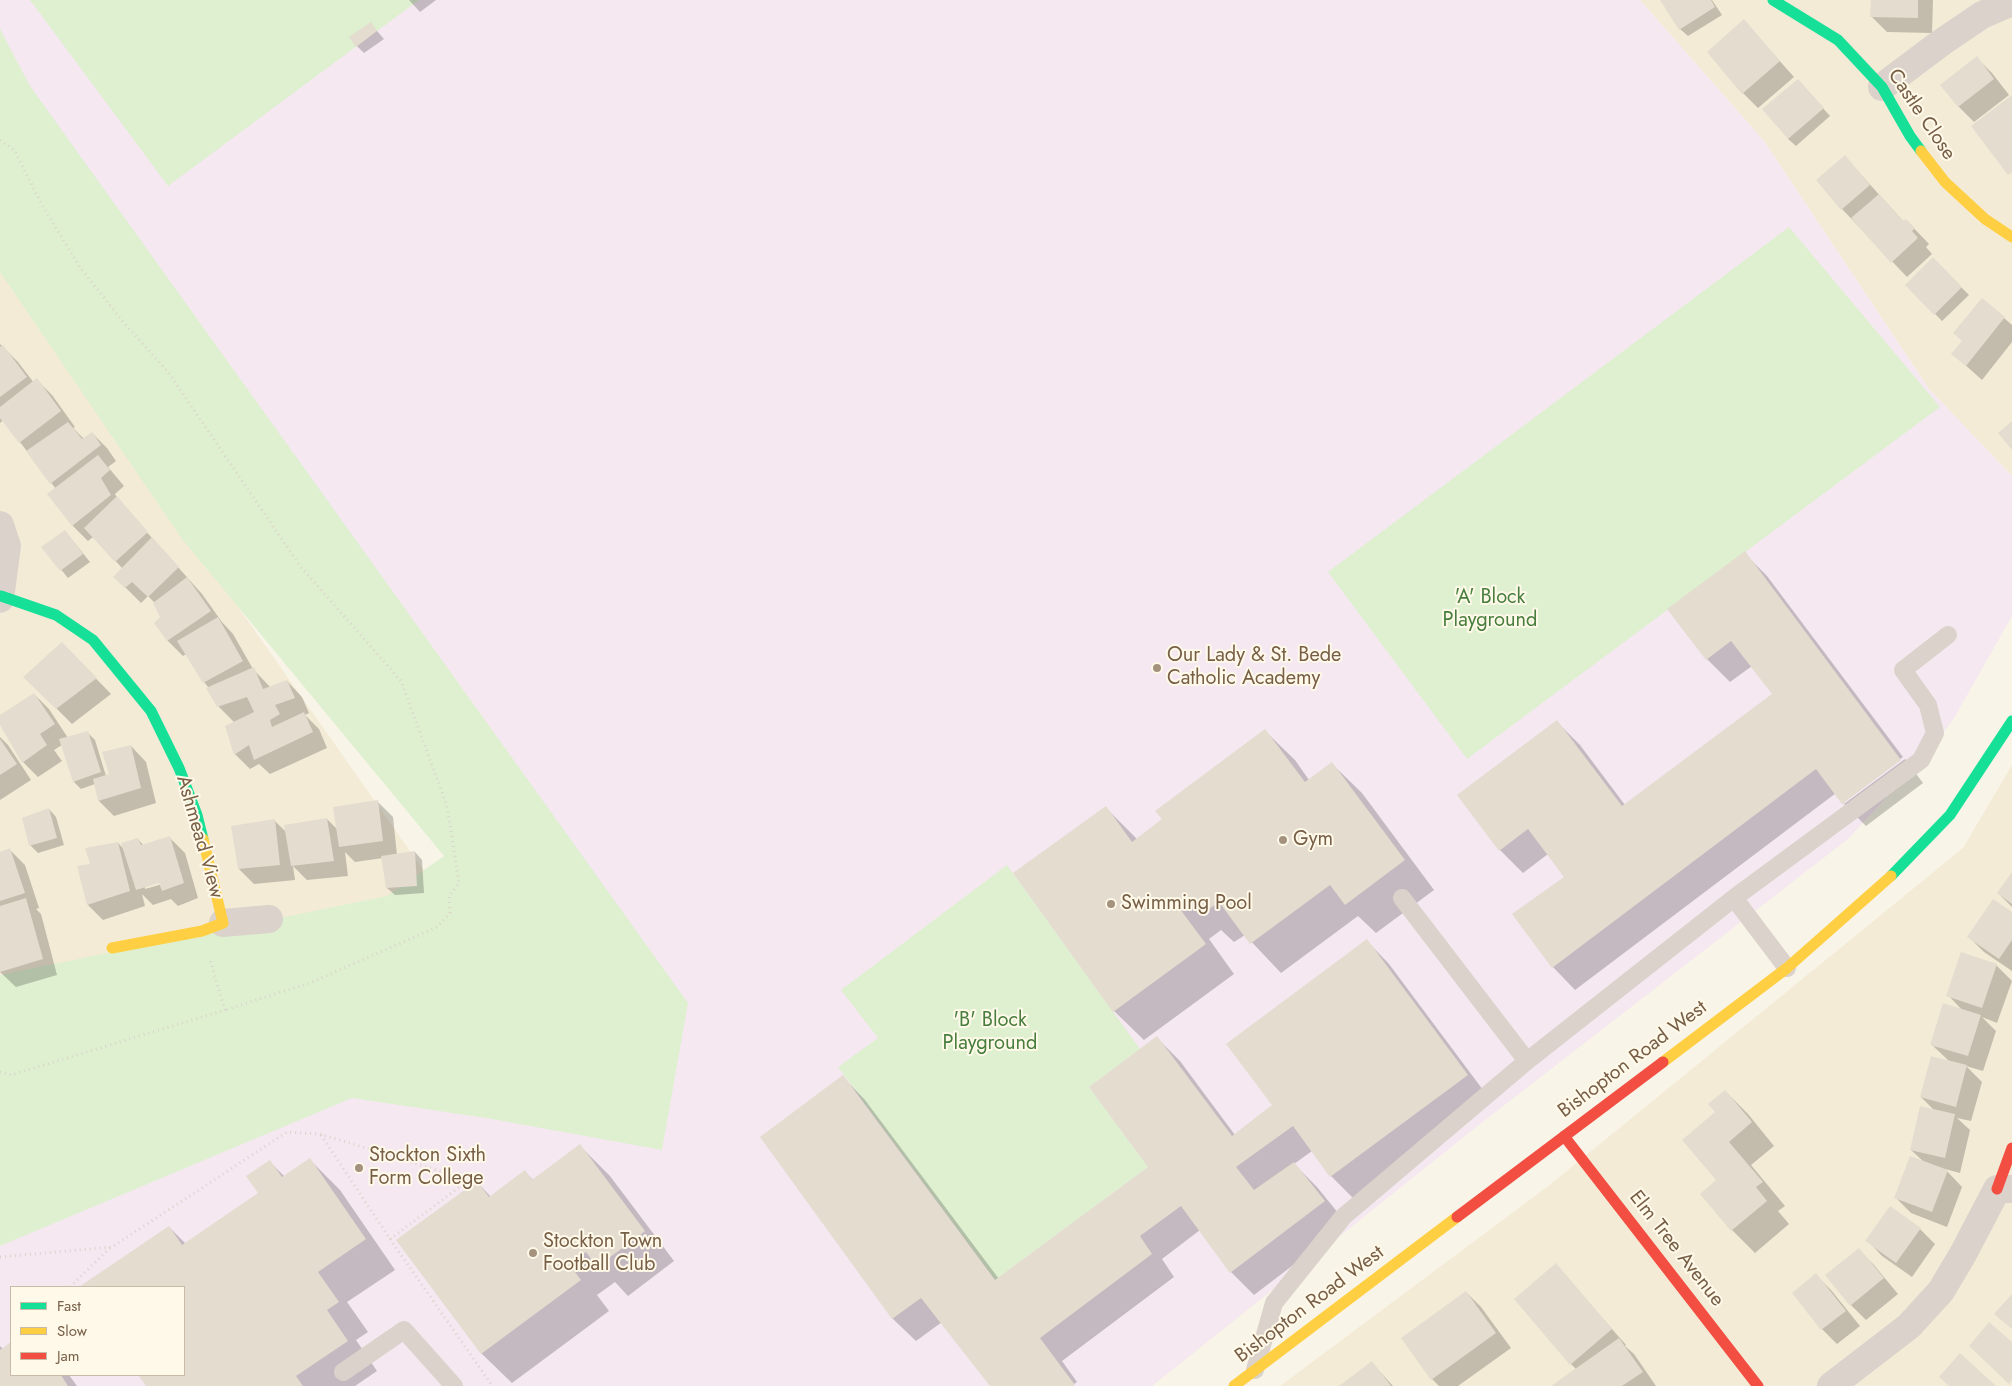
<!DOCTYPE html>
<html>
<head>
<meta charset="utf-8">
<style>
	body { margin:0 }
	#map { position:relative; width:2012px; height:1386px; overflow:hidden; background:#f8f4e7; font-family:Jost,sans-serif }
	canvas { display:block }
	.legend { position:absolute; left:10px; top:1286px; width:175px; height:90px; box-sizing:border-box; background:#fff9e9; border:1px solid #c9bba8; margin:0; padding:6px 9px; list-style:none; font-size:15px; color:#775e46 }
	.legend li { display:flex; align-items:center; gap:10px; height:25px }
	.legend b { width:25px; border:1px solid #c9bba8 }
</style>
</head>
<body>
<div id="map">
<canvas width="2012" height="1386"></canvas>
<ul class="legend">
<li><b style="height:6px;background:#16e098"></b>Fast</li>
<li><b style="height:6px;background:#ffcf43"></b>Slow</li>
<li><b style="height:6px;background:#f24e42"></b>Jam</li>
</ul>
</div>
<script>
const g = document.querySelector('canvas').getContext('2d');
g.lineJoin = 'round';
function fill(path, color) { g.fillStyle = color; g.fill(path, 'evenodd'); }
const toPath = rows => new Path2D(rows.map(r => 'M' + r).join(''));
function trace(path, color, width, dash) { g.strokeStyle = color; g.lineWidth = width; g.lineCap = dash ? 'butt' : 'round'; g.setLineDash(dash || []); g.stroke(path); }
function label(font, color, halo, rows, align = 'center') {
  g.font = font + ' Jost,sans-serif'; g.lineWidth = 4; g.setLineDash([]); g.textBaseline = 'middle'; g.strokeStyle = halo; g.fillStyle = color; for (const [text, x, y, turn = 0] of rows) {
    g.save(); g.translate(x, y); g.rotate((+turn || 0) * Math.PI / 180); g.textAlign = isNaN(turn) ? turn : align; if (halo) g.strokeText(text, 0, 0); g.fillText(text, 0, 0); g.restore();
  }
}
const residential = toPath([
	[1640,0,2012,0,2012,476,1929,389,1764,141],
	[0,269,434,885,337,920,0,978],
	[2012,765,2012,1386,1280,1386,1547,1187,1963,848]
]);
const education = toPath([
	[0,0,1640,0,1764,141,1929,389,2012,476,2012,616,1953,720,1921,760,1848,839,1484,1121,1152,1386,0,1386,0,1138,569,965,0,255],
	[11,1287,184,1287,184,1375,11,1375]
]);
const green = toPath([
	[30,0,419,0,168,186],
	[0,29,30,86,688,1003,662,1150,486,1118,352,1098,0,1246,0,975,387,896,444,856,182,539,0,272],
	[1789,227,1940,407,1467,759,1328,572],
	[1007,865,1140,1049,1089,1087,1148,1167,995,1280,838,1067,878,1038,841,990]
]);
const shadow = toPath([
	[409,0,436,0,420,12],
	[1661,0,1712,0,1722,15,1688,36,1680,29],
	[1872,0,1933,0,1932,33,1887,32,1872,17],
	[1744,21,1794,77,1758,108,1743,93],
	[370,23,384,39,364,53,357,46],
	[1977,58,1992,73,2009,95,1974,122,1958,106],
	[1805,88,1830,116,1796,146,1788,139],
	[1845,157,1904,222,1906,220,1929,244,1926,247,1932,254,1907,277,1842,209],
	[1933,259,1969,295,1942,321,1907,285],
	[2004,318,2012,325,2012,342,1982,380,1953,354],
	[0,344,18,362,34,383,37,380,52,395,75,427,73,428,84,439,92,433,107,448,116,461,108,467,124,486,115,494,119,501,202,594,222,622,233,634,253,669,271,688,287,681,302,697,309,713,305,715,319,729,327,748,270,774,259,764,250,769,235,754,235,723,218,706,209,688,204,682,186,654,183,656,168,641,156,623,162,617,155,603,148,596,141,603,115,577,123,569,93,537,88,541,73,526,49,494,56,489,3,420,0,423],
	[65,531,90,562,68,578,43,547],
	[1744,553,1767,576,1903,757,1844,800,1844,804,1905,759,1923,783,1866,826,1843,803,1836,793,1575,990,1553,967,1565,878,1548,854,1523,873,1500,850,1557,722,1580,745,1625,805,1773,694,1752,666,1730,682,1707,659],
	[77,659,111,694,72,724,25,677],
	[34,694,49,709,68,738,88,733,95,740,106,776,110,775,131,746,146,762,156,803,114,816,99,801,95,784,81,789,74,782,62,745,54,750,62,761,38,777,23,762,0,723,0,717],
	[1265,731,1295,760,1309,780,1332,764,1362,793,1434,890,1376,933,1358,916,1281,973,1245,935,1234,942,1221,930,1209,939,1234,974,1144,1040,1114,1011,1105,807,1137,839,1164,820],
	[0,737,8,745,31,780,0,800],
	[377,801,393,817,397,855,415,852,422,860,424,893,395,895,387,888,383,858,355,862,345,852,348,876,307,880,293,866,295,880,254,884,239,869,274,820,287,833,327,819,338,830],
	[49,809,56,817,64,845,38,853,30,845],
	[170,838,185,853,198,898,178,906,171,899,153,905,142,894,145,906,103,920,88,905,92,865,118,843,125,850,138,839,144,846],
	[165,880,166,883,145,889,145,886],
	[10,850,25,865,39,908,36,909,41,914,57,975,16,987,0,972,0,853],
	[2012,874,2012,907,1998,893],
	[2012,913,2012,971,1984,952,1969,937],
	[1367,941,1389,964,1489,1098,1354,1199,1331,1176,1312,1151,1294,1164,1317,1187,1347,1224,1254,1295,1231,1272,1200,1230,1162,1259,1174,1277,1062,1361,1077,1382,1071,1386,991,1386,942,1322,916,1341,893,1319,762,1137,843,1077,865,1100,999,1279,1149,1167,1157,1038,1180,1061,1235,1135,1274,1106],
	[1996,965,2012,981,1997,1023,1982,1017,1996,1031,1983,1071,1966,1066,1982,1082,1971,1121,1957,1118,1970,1130,1960,1173,1945,1169,1962,1187,1947,1227,1911,1213,1895,1197,1925,1163,1911,1150,1935,1111,1921,1097,1949,1061,1932,1045,1962,1010,1948,995],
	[1725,1091,1748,1114,1774,1146,1751,1165,1785,1206,1778,1211,1789,1224,1755,1253,1732,1230,1702,1194,1718,1180,1717,1112],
	[580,1146,610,1176,674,1261,628,1296,615,1282,597,1295,609,1311,512,1383,482,1354,398,1240,477,1182,491,1197,525,1172,534,1181],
	[310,1160,340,1190,395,1270,347,1302,368,1332,356,1340,377,1371,355,1386,147,1386,140,1375,184,1375,184,1287,81,1287,169,1227,186,1244,260,1194,270,1162,285,1177],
	[1920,1229,1935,1244,1912,1277,1882,1256,1867,1240],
	[1859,1250,1874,1265,1898,1294,1866,1320,1851,1305],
	[1556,1265,1626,1345,1625,1346,1634,1354,1656,1386,1553,1386,1576,1369,1571,1364],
	[1816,1275,1831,1290,1860,1326,1837,1344,1822,1329],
	[1466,1292,1481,1307,1511,1348,1458,1386,1439,1386,1432,1379],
	[11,1344,11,1375,69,1375,77,1386,0,1386,0,1346,3,1349],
	[1372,1363,1393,1386,1341,1386]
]);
const building = toPath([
	[1660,0,1711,0,1715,7,1679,30],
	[1871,0,1918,0,1918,18,1870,17],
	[1744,19,1780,61,1742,94,1707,52],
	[371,22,377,31,356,47,349,37],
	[1977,56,1994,79,1958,107,1940,85],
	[1798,79,1824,108,1788,139,1762,109],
	[2012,95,2012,172,2008,175,1971,126],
	[1845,155,1870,185,1841,210,1816,180],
	[1879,194,1903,221,1906,219,1915,228,1912,231,1918,238,1891,263,1851,218],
	[1933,257,1962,287,1934,315,1905,285],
	[1982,298,2005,317,1966,366,1951,354,1962,341,1953,333],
	[3,345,27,377,0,397,0,347],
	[37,378,61,411,19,443,0,418,0,407],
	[2012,421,2012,450,1998,433],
	[68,422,82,439,92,432,101,445,50,484,26,451],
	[98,455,110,470,101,478,111,495,72,526,47,494],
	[117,496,148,532,115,562,84,528],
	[65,530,83,554,60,571,41,547],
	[152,537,179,567,148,597,132,582,125,588,113,577],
	[1745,551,1901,760,1842,804,1816,769,1552,968,1512,914,1564,877,1528,829,1499,851,1457,795,1557,720,1622,806,1772,694,1731,641,1706,660,1667,609],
	[187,577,211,611,167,641,154,623,160,617,153,603],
	[218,617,243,661,203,683,177,641],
	[62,642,97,678,56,709,23,677],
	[254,667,263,689,287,680,295,698,275,705,280,714,270,720,272,727,304,712,313,732,254,760,249,745,234,755,225,726,254,712,247,697,217,707,206,688],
	[34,693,55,724,40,734,47,745,22,763,0,725,0,715],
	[1265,729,1305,782,1332,762,1405,860,1345,905,1330,885,1250,944,1219,902,1203,913,1192,899,1180,909,1206,944,1113,1012,1013,873,1106,806,1132,842,1162,819,1155,811],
	[88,731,101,772,73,782,59,739],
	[0,739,17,764,0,775],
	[131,745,141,788,98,801,93,779,109,774,102,752],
	[378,800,383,841,339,847,333,807],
	[49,808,57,838,29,846,22,818],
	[327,818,334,861,291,866,284,825],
	[275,819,280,865,238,869,231,826],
	[170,836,184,883,162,891,159,883,136,890,121,843,138,838,141,845],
	[118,842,130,891,87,905,77,866,90,864,85,848],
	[10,848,25,893,0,901,0,852],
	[415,851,417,886,386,888,381,856],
	[2012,872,2012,904,1997,893],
	[26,898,43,959,0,972,0,906],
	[1993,899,2012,912,2012,940,1999,959,1967,937],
	[1367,939,1468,1075,1330,1177,1293,1126,1236,1167,1254,1190,1294,1162,1325,1201,1230,1273,1181,1206,1140,1236,1152,1254,1040,1338,1075,1385,1073,1386,990,1386,921,1298,892,1319,760,1137,843,1075,995,1280,1148,1167,1089,1087,1157,1036,1232,1136,1272,1105,1226,1044],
	[1961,952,1997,964,1982,1008,1946,996],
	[1943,1003,1981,1015,1968,1056,1930,1045],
	[1931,1056,1967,1065,1956,1107,1920,1097],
	[1725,1090,1752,1122,1729,1142,1763,1182,1756,1187,1767,1201,1731,1231,1700,1194,1716,1180,1682,1140,1715,1112,1708,1104],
	[1920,1106,1955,1114,1945,1158,1910,1150],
	[580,1144,645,1231,597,1267,586,1252,569,1264,581,1280,481,1354,396,1240,477,1181,489,1197,525,1170,532,1180],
	[1910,1156,1948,1170,1932,1212,1894,1198],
	[310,1158,366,1239,318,1272,339,1302,327,1310,348,1341,296,1376,303,1386,146,1386,138,1375,184,1375,184,1287,79,1287,169,1226,182,1245,258,1193,246,1176,270,1160,282,1177],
	[1890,1206,1921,1228,1896,1263,1865,1241],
	[1859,1248,1884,1278,1850,1306,1825,1275],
	[1556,1263,1612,1329,1570,1365,1514,1299],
	[1816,1273,1846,1311,1821,1330,1792,1293],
	[1466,1291,1496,1333,1431,1380,1401,1338],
	[2012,1294,2012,1329,1994,1314],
	[1989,1322,2012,1342,2012,1380,2009,1384,1969,1346],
	[1619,1338,1643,1372,1622,1386,1551,1386],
	[11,1342,11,1375,61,1375,68,1386,0,1386,0,1350],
	[1960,1353,1996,1386,1949,1386,1939,1377],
	[1372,1361,1391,1386,1339,1386]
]);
const path = toPath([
	[0,140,14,150,42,205,79,266,124,323,168,372,300,566,401,681,447,806,459,883,449,897,450,913,437,927,310,983,225,1010],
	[0,1072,11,1075,225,1010,210,960],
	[321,1135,390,1239,491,1384],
	[390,1239,469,1180],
	[0,1257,112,1247,287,1132,320,1134,469,1180,470,1185],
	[70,1287,111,1247]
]);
const lane = toPath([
	[1402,898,1527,1061],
	[1734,898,1921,760,1935,733,1928,705,1903,670,1948,635],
	[1255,1370,1274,1303,1343,1217,1527,1061,1734,898,1787,968],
	[343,1372,404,1330,454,1386]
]);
const street = toPath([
	[1882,87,1942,42,1982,15,2012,2],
	[0,525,7,546,0,599],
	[223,923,269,919],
	[1831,1386,1909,1326,1941,1291,1963,1254,1997,1189,2012,1189]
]);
const fast = toPath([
	[1773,0,1838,40,1882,87,1910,136,1921,151],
	[1,596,56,615,93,640,151,711,179,768,197,815,203,839],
	[1891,876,1950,815,2012,721]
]);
const slow = toPath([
	[1921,151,1945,182,1985,219,2012,237],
	[112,948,202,931,223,923,203,839],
	[1663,1062,1787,968,1891,876],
	[1234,1386,1457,1217]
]);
const jam = toPath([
	[1564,1136,1758,1386],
	[1997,1189,2012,1148],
	[1457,1217,1663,1062]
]);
const markers = [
	[1157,668,5,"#a4927e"],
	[1283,840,5,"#a4927e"],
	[1111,904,5,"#a4927e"],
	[359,1168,5,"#a4927e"],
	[533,1253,5,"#a4927e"]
];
const streetNames = [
	["Castle Close",1921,115,56],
	["Ashmead View",199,837,74],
	["Bishopton Road West",1633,1060,-37],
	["Elm Tree Avenue",1676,1249,52],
	["Bishopton Road West",1310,1305,-37]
];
const parkNames = [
	["'A' Block",1490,598],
	["Playground",1490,621],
	["'B' Block",990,1021],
	["Playground",990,1044]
];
const poiNames = [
	["Our Lady & St. Bede",1167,656],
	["Catholic Academy",1167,679],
	["Gym",1293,840],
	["Swimming Pool",1121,904],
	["Stockton Sixth",369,1156],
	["Form College",369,1179],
	["Stockton Town",543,1242],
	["Football Club",543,1265]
];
fill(residential, '#f4ebd7');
fill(education, '#f5e8f1');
fill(green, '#dff0d1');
fill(shadow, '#0003');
fill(building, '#e4dccf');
trace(path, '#dad4cb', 3, [1, 4]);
trace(lane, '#dbd3cb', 18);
trace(street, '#dbd3cb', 28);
trace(fast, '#16e098', 11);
trace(slow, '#ffcf43', 11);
trace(jam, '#f24e42', 11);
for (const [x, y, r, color] of markers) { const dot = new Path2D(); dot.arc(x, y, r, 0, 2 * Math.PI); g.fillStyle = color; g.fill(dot); trace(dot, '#fff9e9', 2); }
label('20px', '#775e46', '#fff9e9', streetNames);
label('20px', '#477e3d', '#fff9e9', parkNames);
label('20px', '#775e46', '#fff9e9', poiNames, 'left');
</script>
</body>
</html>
